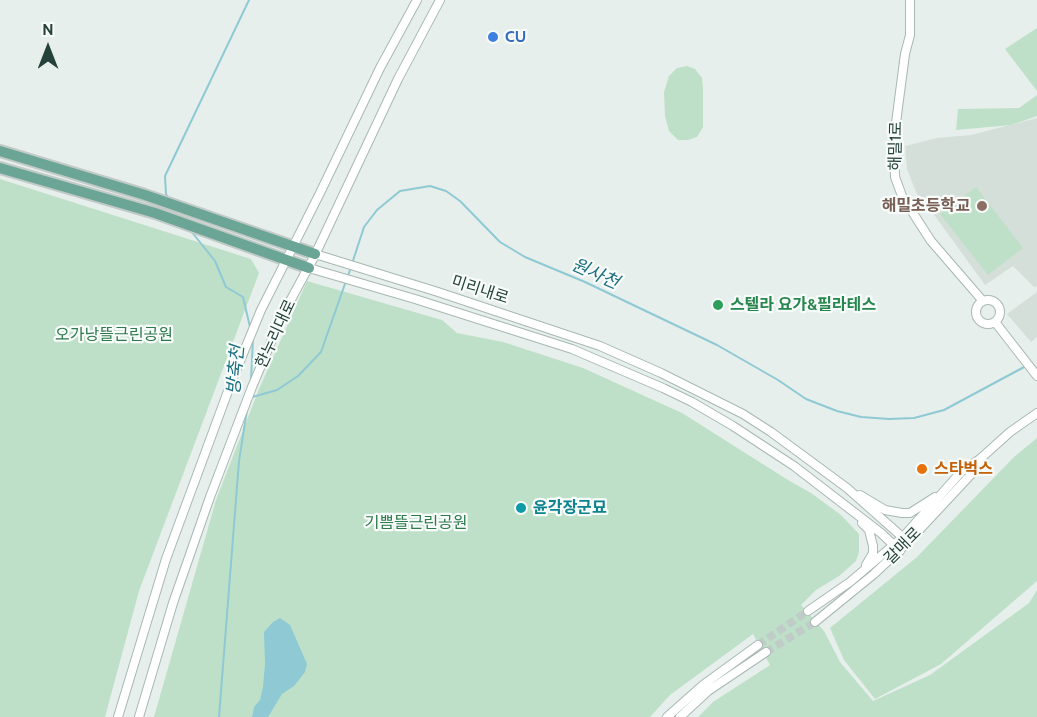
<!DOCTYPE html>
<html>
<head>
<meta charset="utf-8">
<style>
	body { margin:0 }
	#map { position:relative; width:1037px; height:717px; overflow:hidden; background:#e6efeb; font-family:Cabin,sans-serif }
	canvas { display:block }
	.north { position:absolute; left:18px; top:18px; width:60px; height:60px; -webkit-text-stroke:4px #f7fbf9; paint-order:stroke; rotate:0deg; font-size:16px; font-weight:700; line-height:24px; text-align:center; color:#24423a }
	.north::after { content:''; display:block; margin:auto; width:21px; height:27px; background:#24423a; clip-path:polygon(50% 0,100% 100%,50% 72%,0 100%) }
</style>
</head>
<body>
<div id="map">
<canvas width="1037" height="717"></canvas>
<div class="north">N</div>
</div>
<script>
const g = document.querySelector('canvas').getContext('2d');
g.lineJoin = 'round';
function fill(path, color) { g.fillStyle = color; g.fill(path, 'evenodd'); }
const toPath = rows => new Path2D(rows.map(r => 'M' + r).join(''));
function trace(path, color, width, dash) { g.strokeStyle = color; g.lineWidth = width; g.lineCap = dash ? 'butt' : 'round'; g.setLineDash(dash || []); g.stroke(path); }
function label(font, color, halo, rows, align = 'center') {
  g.font = font + ' Cabin,"Noto Sans KR",sans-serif'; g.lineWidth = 4.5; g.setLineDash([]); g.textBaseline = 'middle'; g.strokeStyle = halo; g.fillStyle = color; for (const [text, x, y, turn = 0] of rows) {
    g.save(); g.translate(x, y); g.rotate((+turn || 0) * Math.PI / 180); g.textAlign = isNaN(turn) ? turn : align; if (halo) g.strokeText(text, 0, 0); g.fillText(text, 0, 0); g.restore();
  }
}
const built = toPath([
	[1037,118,1037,286,1034,287,1013,266,985,285,935,216,918,197,907,169,905,146,937,138,971,135],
	[1037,292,1037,337,1031,342,1007,314]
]);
const green = toPath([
	[1037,28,1037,91,1005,49],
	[687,66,695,69,702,78,703,88,703,127,697,137,688,140,678,140,669,131,665,116,664,92,669,76,677,68],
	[1037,95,1037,116,1011,125,956,130,958,109,1019,108],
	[0,179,251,259,259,273,139,591,105,717,0,717],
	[976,187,1023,248,988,275,940,214],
	[307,281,442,320,457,333,503,342,583,368,682,413,788,480,811,493,841,515,859,534,859,552,856,561,839,576,816,590,801,605,824,631,840,662,873,701,930,675,1029,603,1037,590,1037,717,698,717,713,702,770,665,753,634,670,695,650,717,154,717,216,500,259,389],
	[1037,438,1037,581,941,664,875,699,844,660,830,628,917,557,1014,457]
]);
const water = toPath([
	[280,618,290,625,307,664,305,672,294,686,282,694,268,717,252,717,254,707,260,700,263,687,265,664,264,632,273,622]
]);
const stream = toPath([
	[169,200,166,194,165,176,249,0],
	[191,231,215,261,226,287,243,297,250,327],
	[348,276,364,227,377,210,400,191,430,186,446,191,460,201,500,242,525,257,585,282,717,345,778,380,806,399,837,411,861,417,889,419,914,418,944,410,1026,366],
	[251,380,253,338],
	[249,398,277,390,298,376,321,352,346,281],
	[219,717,239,461,247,410]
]);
const minorTunnel = toPath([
	[758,645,808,611],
	[766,652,815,622]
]);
const minor = toPath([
	[910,0,910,35,905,54,894,138,895,177,902,196,931,241,982,300],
	[315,254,438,292,600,346,661,373,743,414,771,432,847,488,908,542],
	[309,268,415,299,572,349,663,388,692,402,733,426,794,466,881,533,900,551],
	'976 312a12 12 0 1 1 24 0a12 12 0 1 1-24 0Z',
	[995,322,1037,376],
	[860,495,885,510,902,513,910,513,935,497],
	[862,523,869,530,873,546,873,553,866,565],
	[808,611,850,582,903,537,962,471,980,459,1010,432,1037,413],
	[815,622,874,574,908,542,976,469,980,459],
	[118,717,166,559,231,383,261,310,320,193,380,68,417,0],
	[139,717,173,603,210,497,252,387,282,316,314,257,398,79,440,0],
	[667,717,703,685,758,645],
	[680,717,708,691,766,652]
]);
const major = toPath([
	[0,151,145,195,315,254],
	[0,168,155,213,309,268]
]);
const markers = [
	[493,37,6,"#3f7fe0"],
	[982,206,6,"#8d6e63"],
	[718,305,6,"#2e9e5b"],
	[922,469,6,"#e8710a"],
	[521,508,6,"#0f9aa8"]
];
const shopNames = [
	["CU",505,37]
];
const streetNames = [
	["해밀1로",896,146,-89],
	["미리내로",480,290,18],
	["한누리대로",276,334,-65],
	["갈매로",903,546,-45]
];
const educationNames = [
	["해밀초등학교",970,206]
];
const leisureNames = [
	["스텔라 요가&필라테스",730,305]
];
const parkNames = [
	["오가낭뜰근린공원",114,335],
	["기쁨뜰근린공원",416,523]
];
const foodNames = [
	["스타벅스",934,469]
];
const cultureNames = [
	["윤각장군묘",533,508]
];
const waterNames = [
	["원사천",595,274,24],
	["방축천",236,370,-85]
];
fill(built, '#d4dfda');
fill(green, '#bfe0c8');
fill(water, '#8ec9d4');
trace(stream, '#8ec9d4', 2);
trace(minorTunnel, '#bfccc8', 8, [8, 4]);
trace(minor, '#a8b8b2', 10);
trace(major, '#c2cac8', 14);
trace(minor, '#fff', 8);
trace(major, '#6aa596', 10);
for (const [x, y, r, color] of markers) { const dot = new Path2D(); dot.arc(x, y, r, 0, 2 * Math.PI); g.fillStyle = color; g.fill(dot); trace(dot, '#f7fbf9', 2); }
label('bold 16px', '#366cbe', '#f7fbf9', shopNames, 'left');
label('16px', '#24423a', '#f7fbf9', streetNames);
label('bold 16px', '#785e54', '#f7fbf9', educationNames, 'right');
label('bold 16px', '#27864d', '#f7fbf9', leisureNames, 'left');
label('16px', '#2d7a4b', '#f7fbf9', parkNames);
label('bold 16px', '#c56008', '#f7fbf9', foodNames, 'left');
label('bold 16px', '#0d838f', '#f7fbf9', cultureNames, 'left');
label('italic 18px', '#1c6f80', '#f7fbf9', waterNames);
</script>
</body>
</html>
